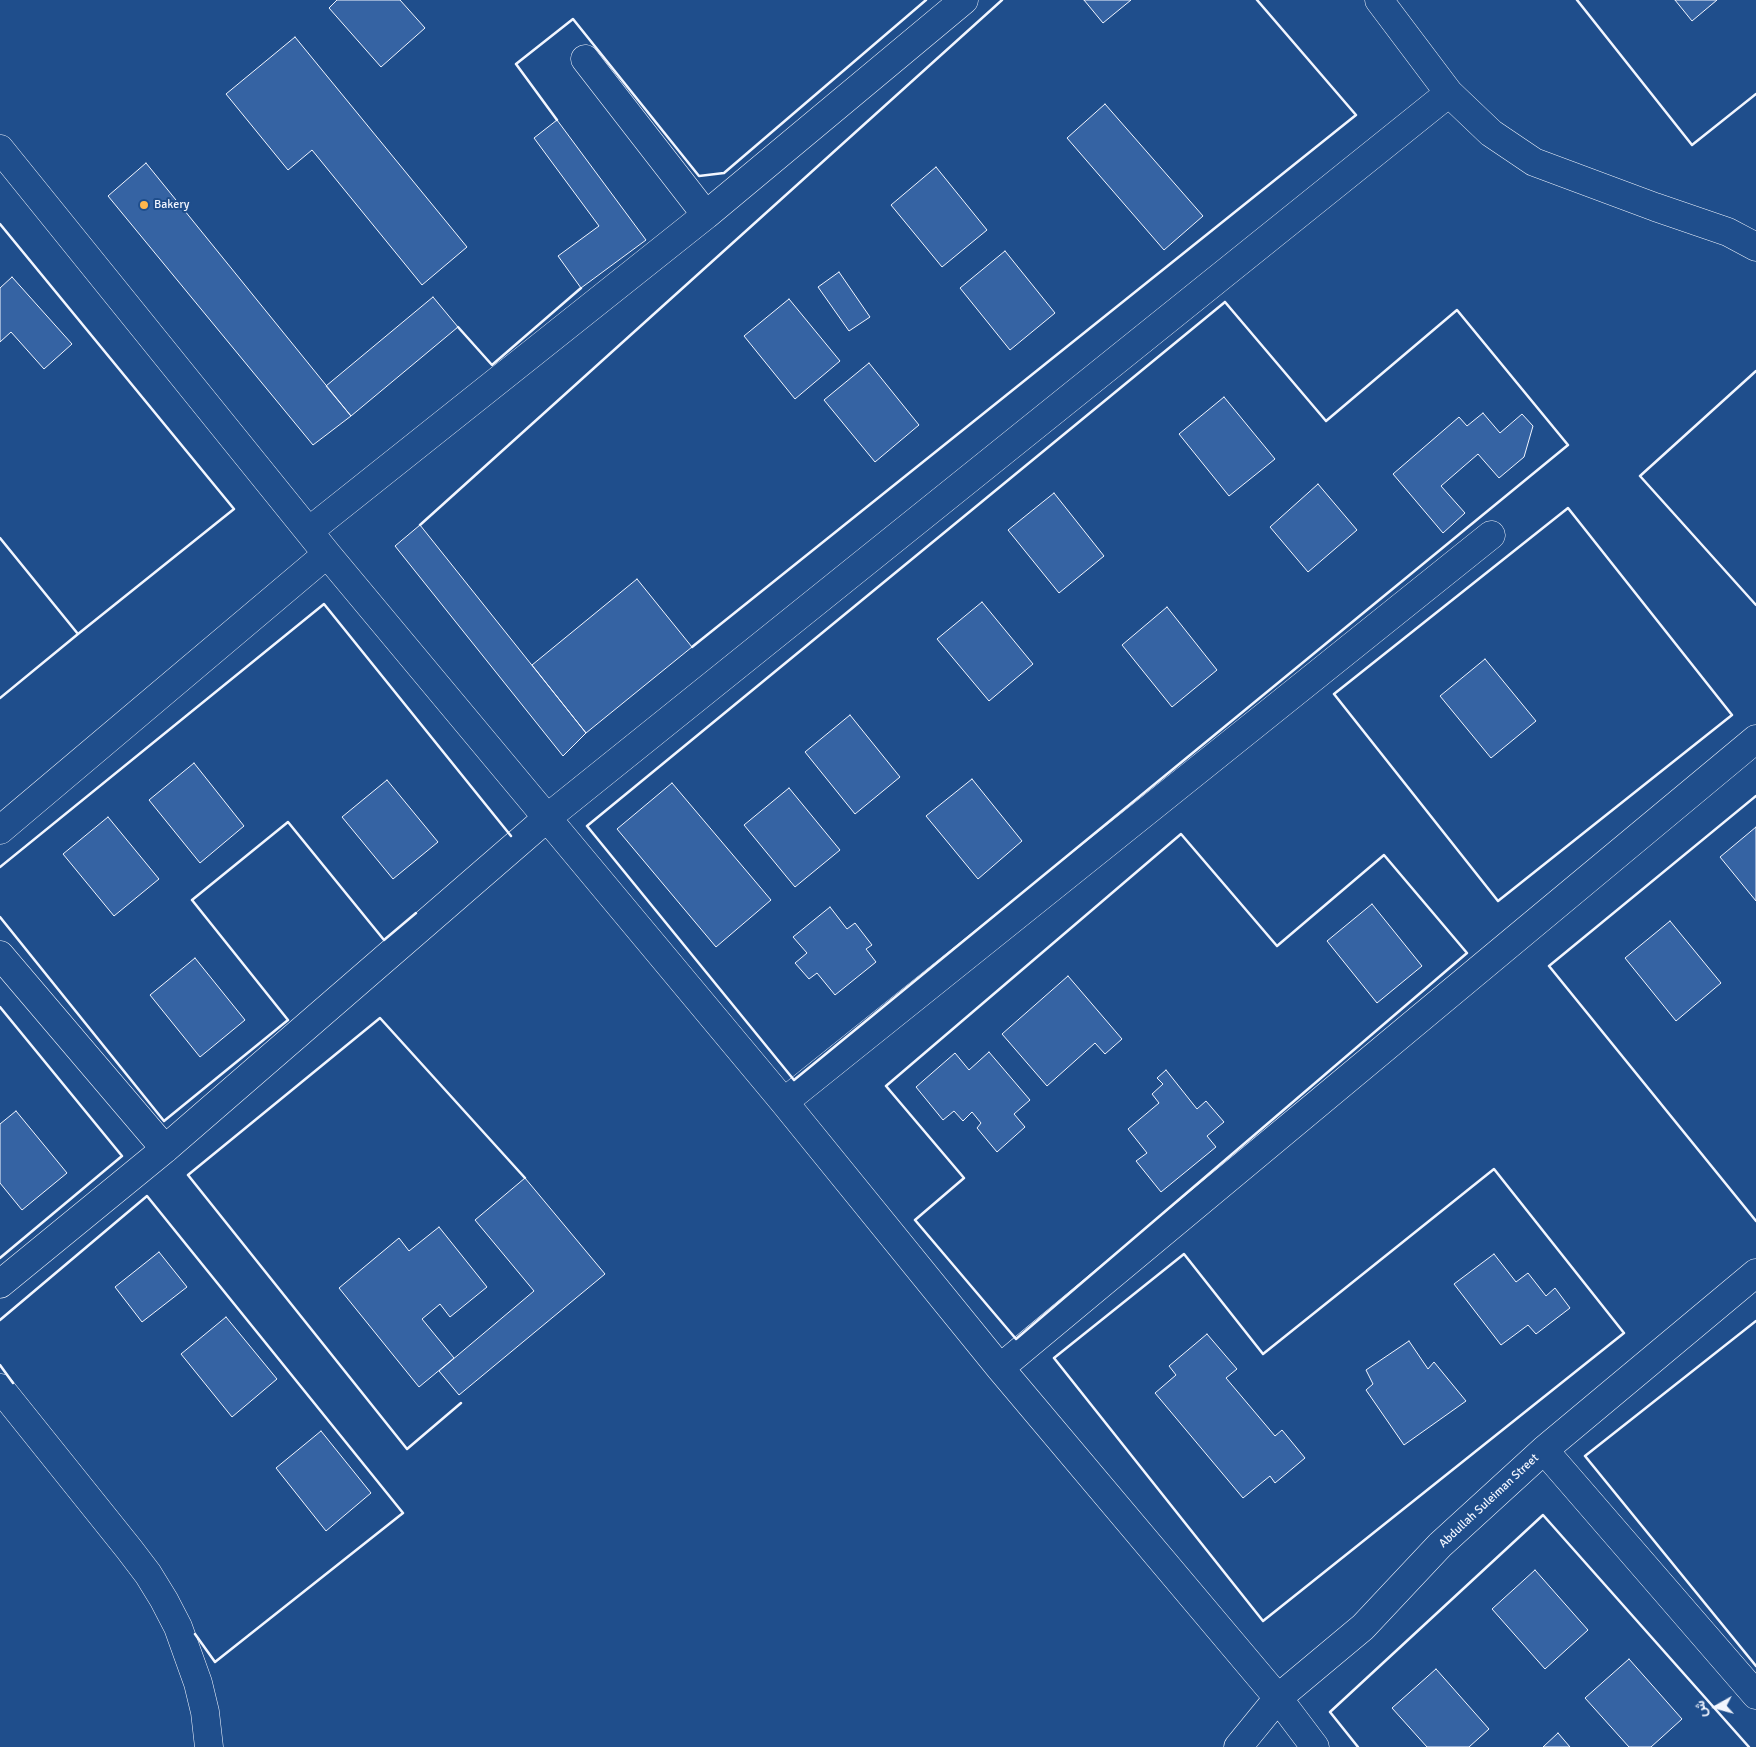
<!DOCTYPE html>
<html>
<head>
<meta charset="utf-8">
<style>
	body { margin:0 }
	#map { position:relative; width:1756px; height:1747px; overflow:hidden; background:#1f4e8c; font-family:Signika,Vazirmatn,sans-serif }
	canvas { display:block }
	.north { position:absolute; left:1691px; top:1682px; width:50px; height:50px; -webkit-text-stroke:4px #1f4e8c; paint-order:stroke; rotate:263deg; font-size:14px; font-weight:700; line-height:20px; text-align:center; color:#f2f6ff }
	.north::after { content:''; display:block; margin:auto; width:18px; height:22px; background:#f2f6ff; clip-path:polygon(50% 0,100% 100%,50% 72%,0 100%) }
</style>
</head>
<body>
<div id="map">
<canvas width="1756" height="1747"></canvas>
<div class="north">ش</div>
</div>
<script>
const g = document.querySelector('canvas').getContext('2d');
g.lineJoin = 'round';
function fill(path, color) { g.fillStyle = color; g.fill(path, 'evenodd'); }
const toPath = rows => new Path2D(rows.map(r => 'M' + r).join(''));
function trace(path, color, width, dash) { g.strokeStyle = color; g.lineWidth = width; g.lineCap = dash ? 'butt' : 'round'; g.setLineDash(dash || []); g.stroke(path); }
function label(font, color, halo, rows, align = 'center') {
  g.font = font + ' Signika,sans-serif'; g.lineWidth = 4; g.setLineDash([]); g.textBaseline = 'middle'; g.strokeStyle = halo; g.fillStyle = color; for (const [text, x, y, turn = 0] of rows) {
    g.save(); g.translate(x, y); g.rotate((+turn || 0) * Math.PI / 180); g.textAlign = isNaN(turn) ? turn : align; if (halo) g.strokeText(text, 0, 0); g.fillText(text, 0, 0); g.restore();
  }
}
const building = toPath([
	[337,0,400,0,425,28,381,67,329,8,337,0],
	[1084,0,1131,0,1103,23,1084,0],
	[1675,0,1717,0,1692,21,1675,0],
	[295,37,467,247,422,285,312,150,288,170,226,94,295,37],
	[1105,104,1203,216,1164,250,1067,138,1105,104],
	[557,120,646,240,581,288,558,256,599,226,534,138,557,120],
	[146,163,351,416,313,445,108,196,146,163],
	[936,167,987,230,942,267,891,205,936,167],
	[1005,251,1055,313,1010,350,960,288,1005,251],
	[839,272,870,317,849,331,818,287,839,272],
	[12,277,72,344,44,369,11,332,0,342,0,288,12,277],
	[433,297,458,327,351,416,326,386,433,297],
	[789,299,840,361,795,399,744,336,789,299],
	[869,363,919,425,875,462,824,400,869,363],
	[1224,397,1275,459,1229,496,1179,434,1224,397],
	[1483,413,1500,433,1522,414,1533,426,1524,457,1499,478,1478,454,1441,486,1465,513,1443,533,1393,474,1459,417,1467,426,1483,413],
	[1318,484,1357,530,1308,572,1270,527,1318,484],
	[1054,493,1104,556,1059,593,1008,530,1054,493],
	[420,525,586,733,563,756,395,546,420,525],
	[637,579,692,647,586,733,532,665,637,579],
	[982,602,1033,664,989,701,937,639,982,602],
	[1167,607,1217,670,1172,707,1122,645,1167,607],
	[1485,659,1536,721,1491,758,1440,696,1485,659],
	[850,715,900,777,855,814,805,752,850,715],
	[194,763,244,826,200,863,149,800,194,763],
	[972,779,1022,841,978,879,926,816,972,779],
	[387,780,438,842,393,879,342,817,387,780],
	[672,783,771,900,716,947,617,829,672,783],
	[789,788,840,850,795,887,744,825,789,788],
	[108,817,159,879,114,916,63,854,108,817],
	[1756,827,1756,901,1720,857,1756,827],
	[1372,904,1422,966,1377,1003,1327,941,1372,904],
	[830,907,847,929,855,923,872,945,866,949,876,962,835,995,817,973,809,979,795,963,807,953,793,937,830,907],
	[1670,921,1721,983,1676,1021,1625,958,1670,921],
	[195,958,245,1020,200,1057,150,995,195,958],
	[1068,976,1122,1039,1105,1054,1095,1043,1047,1086,1002,1034,1068,976],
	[989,1052,1030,1100,1014,1114,1025,1127,997,1152,977,1128,981,1123,972,1112,963,1121,954,1111,943,1120,916,1087,955,1053,969,1070,989,1052],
	[1166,1070,1197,1109,1206,1101,1224,1122,1207,1136,1216,1147,1161,1192,1136,1161,1147,1153,1128,1129,1159,1103,1152,1094,1163,1084,1157,1078,1166,1070],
	[16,1111,67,1173,22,1210,0,1183,0,1124,16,1111],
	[525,1178,605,1274,459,1395,439,1371,534,1291,475,1220,525,1178],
	[439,1227,487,1287,450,1317,440,1304,422,1319,454,1358,419,1387,339,1288,399,1238,409,1251,439,1227],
	[159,1252,187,1287,142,1322,115,1287,159,1252],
	[1494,1254,1516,1282,1528,1273,1546,1296,1555,1288,1570,1308,1536,1334,1528,1325,1501,1345,1454,1284,1494,1254],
	[226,1317,277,1379,232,1417,181,1354,226,1317],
	[1207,1334,1237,1369,1226,1378,1275,1436,1282,1430,1305,1458,1275,1483,1270,1476,1243,1498,1155,1393,1176,1375,1169,1366,1207,1334],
	[1409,1341,1428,1369,1434,1362,1466,1401,1404,1445,1366,1390,1373,1384,1366,1370,1409,1341],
	[321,1431,371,1493,326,1531,276,1468,321,1431],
	[1535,1570,1588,1630,1545,1669,1492,1609,1535,1570],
	[1629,1659,1682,1719,1651,1747,1629,1747,1585,1698,1629,1659],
	[1436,1669,1489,1729,1469,1747,1427,1747,1392,1708,1436,1669],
	[1558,1733,1570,1747,1543,1747,1558,1733]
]);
const street = toPath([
	[1379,0,1449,93,1491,133,1534,162,1655,207,1728,232,1756,247],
	[585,59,706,215],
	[0,149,327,554,784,1102,1000,1368,1278,1698,1315,1747],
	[309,531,706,215,964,0],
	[0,830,327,554],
	[0,955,165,1149],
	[784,1102,1491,535],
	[0,1284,165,1149,547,818,1449,93],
	[1000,1368,1756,739],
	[0,1388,129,1549,148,1574,164,1600,178,1627,198,1683,205,1712,209,1747],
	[1544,1450,1756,1695],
	[1238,1747,1278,1698,1363,1627,1440,1545,1544,1450,1756,1273]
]);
const wall = toPath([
	[1577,0,1692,145,1756,94],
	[557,120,516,64,573,19,699,176,724,173,926,0],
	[0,224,234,509,78,634],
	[1225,302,1326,421,1457,310,1568,445,794,1080,587,826,1225,302],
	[458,327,492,365,581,288],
	[1756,371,1640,476,1756,605],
	[1568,508,1732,715,1498,901,1334,694,1568,508],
	[420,525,1002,0],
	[0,538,78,634,0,698],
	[692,647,1356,115,1257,0],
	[1756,796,1549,966,1756,1221],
	[1181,834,1277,946,1384,855,1467,953,1016,1339,915,1220,964,1178,886,1086,1181,834],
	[0,867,324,604,511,836],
	[0,917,164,1121,288,1020,192,900,288,822,384,940,416,913],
	[0,1007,122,1156,0,1258],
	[1494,1169,1624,1333,1263,1621,1054,1358,1184,1254,1263,1354,1494,1169],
	[0,1320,147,1196,403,1513,215,1662,195,1634],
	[1756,1321,1585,1456,1756,1666],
	[0,1365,13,1383],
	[461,1403,407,1449,188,1175,380,1018,525,1178],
	[1358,1747,1330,1712,1543,1515,1749,1747]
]);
const markers = [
	[144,205,5,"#ffb74d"]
];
const poiNames = [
	["Bakery",154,205]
];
const streetNames = [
	["Abdullah Suleiman Street",1489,1501,-43]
];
fill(building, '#3563a3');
trace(building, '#f2f6ff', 1);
trace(street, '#f2f6ff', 29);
trace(street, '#1f4e8c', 28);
trace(wall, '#f2f6ff', 2.5);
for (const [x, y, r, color] of markers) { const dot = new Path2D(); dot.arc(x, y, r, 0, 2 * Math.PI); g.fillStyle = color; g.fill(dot); trace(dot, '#1f4e8c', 2); }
label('12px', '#f2f6ff', '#1f4e8c', poiNames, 'left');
label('12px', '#f2f6ff', '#1f4e8c', streetNames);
</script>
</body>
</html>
